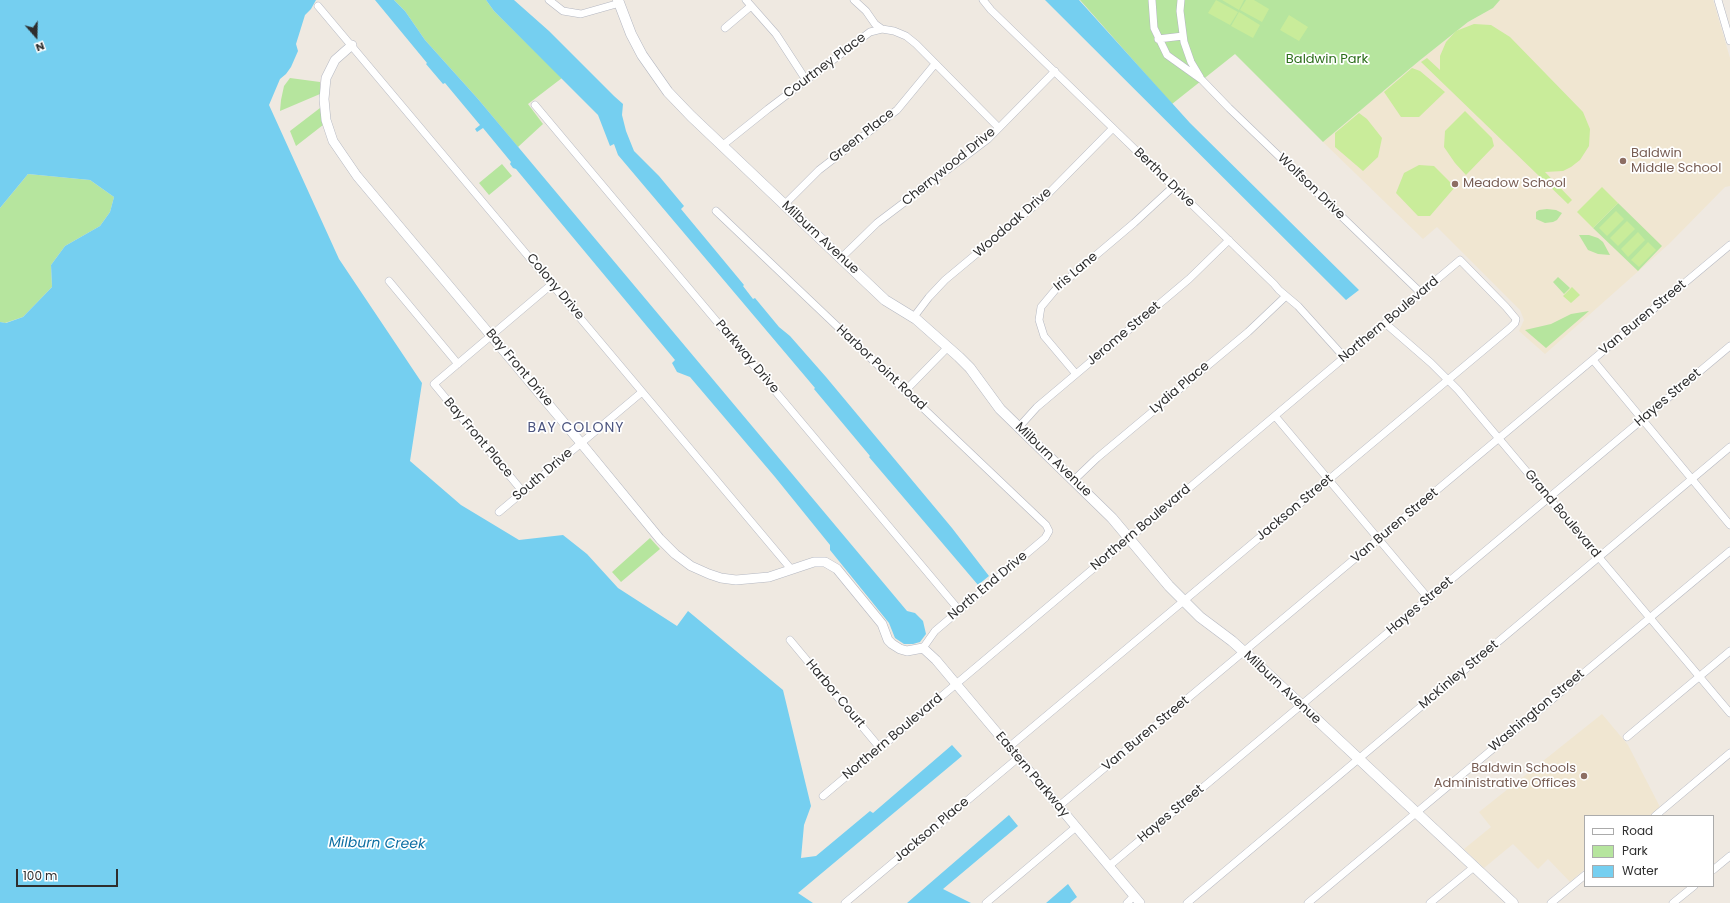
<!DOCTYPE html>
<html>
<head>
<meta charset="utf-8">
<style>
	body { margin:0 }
	#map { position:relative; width:1730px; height:903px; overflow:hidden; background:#efe9e1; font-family:Poppins,sans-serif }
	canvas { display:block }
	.legend { position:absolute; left:1584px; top:815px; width:130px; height:72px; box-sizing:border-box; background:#fff; border:1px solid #ababab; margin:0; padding:5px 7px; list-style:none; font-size:12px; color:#2e2e2e }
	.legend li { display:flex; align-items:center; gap:8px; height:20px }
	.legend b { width:20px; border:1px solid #ababab }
	.north { position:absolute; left:16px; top:16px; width:40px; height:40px; -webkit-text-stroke:3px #fff; paint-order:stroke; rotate:160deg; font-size:11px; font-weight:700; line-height:16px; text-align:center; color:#2e2e2e }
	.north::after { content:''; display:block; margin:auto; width:14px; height:18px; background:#2e2e2e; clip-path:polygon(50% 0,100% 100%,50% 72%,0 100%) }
	.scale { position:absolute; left:16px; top:869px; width:102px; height:18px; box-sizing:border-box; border:2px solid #2e2e2e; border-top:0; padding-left:5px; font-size:12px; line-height:14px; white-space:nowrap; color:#2e2e2e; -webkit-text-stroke:3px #fff; paint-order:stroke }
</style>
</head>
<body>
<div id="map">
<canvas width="1730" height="903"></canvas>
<ul class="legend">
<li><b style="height:5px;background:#fff"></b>Road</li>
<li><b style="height:11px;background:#b6e59e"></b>Park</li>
<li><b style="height:11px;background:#75cff0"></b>Water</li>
</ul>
<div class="north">N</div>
<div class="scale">100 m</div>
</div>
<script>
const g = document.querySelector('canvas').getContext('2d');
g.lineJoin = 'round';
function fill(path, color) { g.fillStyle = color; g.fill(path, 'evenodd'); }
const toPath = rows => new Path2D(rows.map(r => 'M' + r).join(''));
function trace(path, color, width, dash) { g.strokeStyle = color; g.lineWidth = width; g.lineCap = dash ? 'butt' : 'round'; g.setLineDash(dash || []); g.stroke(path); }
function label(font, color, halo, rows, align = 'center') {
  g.font = font + ' Poppins,sans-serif'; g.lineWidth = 3.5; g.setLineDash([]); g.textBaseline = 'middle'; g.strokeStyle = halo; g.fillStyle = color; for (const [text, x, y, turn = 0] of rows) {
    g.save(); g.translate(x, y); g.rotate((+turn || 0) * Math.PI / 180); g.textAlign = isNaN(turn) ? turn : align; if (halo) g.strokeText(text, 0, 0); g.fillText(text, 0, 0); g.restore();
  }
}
const education = toPath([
	[1500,0,1713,0,1730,58,1730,186,1725,187,1669,244,1545,354,1519,331,1524,320,1520,310,1437,227,1423,239,1323,142,1419,61,1468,22,1493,8],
	[1602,714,1628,745,1660,807,1649,816,1585,816,1585,869,1570,882,1548,859,1538,869,1513,844,1484,868,1464,849,1491,827,1479,812]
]);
const green = toPath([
	[394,0,486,0,494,11,562,78,528,104,543,124,518,147,478,99,425,40,405,11],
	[1080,0,1500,0,1493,8,1468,22,1419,61,1323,142,1235,54,1172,104],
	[290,78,320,82,320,94,280,111,281,100,284,86],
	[320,108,323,125,296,146,290,131],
	[502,164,512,176,489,195,479,183],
	[28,174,90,180,114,197,110,212,100,226,65,246,51,265,52,287,23,317,5,323,0,322,0,208],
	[1618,203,1662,246,1638,271,1593,228],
	[1547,209,1556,210,1562,213,1557,220,1553,222,1545,223,1536,219,1536,212,1539,210],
	[1579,235,1589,235,1598,238,1603,242,1610,255,1598,254,1588,250],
	[1558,277,1570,288,1564,294,1553,282],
	[1589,311,1546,348,1525,330,1551,324,1571,314],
	[650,538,660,549,621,582,612,572]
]);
const pitch = toPath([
	[1216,0,1238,12,1230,25,1208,13],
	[1222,0,1244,0,1239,10],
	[1246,0,1254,0,1269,9,1262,22,1240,10],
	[1239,12,1260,25,1253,38,1231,26],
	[1289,15,1308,27,1299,41,1280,30],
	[1474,24,1491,25,1510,37,1583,112,1590,129,1589,146,1580,160,1571,167,1563,171,1545,172,1572,200,1568,204,1421,62,1427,58,1440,70,1440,56,1446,42,1456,31],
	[1412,68,1420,71,1445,92,1419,117,1401,117,1384,92],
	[1465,111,1492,138,1494,146,1466,175,1455,163,1444,147,1445,131],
	[1359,113,1367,119,1382,138,1378,157,1363,171,1335,147,1335,133],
	[1419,165,1434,166,1455,187,1430,216,1418,216,1396,193,1404,173],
	[1602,187,1618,203,1593,228,1577,212],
	[1616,211,1624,219,1607,236,1599,228],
	[1627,221,1635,229,1618,246,1610,238],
	[1638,232,1645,240,1628,257,1621,249],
	[1648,242,1656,250,1639,267,1631,260],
	[1572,287,1580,295,1571,303,1563,296]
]);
const water = toPath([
	[0,0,316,0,311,9,305,15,296,44,298,51,291,67,286,74,280,79,269,105,339,259,422,383,410,461,461,505,519,540,563,535,587,554,618,588,677,626,688,611,783,690,811,806,804,825,801,858,816,856,870,811,873,813,952,745,962,756,798,893,813,903,0,903,0,322,6,323,23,317,52,287,51,265,65,246,100,226,110,212,114,197,90,180,28,174,0,208],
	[375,0,394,0,405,11,425,40,478,99,907,611,915,613,923,621,926,634,920,642,913,644,904,644,895,638,889,623,830,550,830,545,775,477,690,377,677,372,672,363,675,360,516,169,513,168,510,164,511,162,483,128,477,132,475,129,480,125,445,83,443,84,426,64,427,63],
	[486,0,514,0,549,31,614,96,623,104,622,115,626,131,634,151,659,176,684,206,681,209,744,285,743,286,753,299,755,298,779,327,790,336,826,377,952,528,989,576,978,585,869,457,870,456,814,389,815,388,618,155,614,144,610,146,598,115,494,11],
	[1045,0,1079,0,1190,123,1359,290,1346,300],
	[1009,815,1018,826,943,889,971,903,907,903],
	[1068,884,1077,897,1070,903,1046,903]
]);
const minor = toPath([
	[549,0,563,11,581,14,620,3],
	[746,0,776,34,806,80],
	[854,0,866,11,875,24,882,29],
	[983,0,991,10,1274,284,1279,290,1298,306,1344,357],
	[1152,0,1154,28,1167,55,1202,80,1229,108,1421,293],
	[1181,0,1180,11,1184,42,1191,62,1200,77],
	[1718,0,1730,41],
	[318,6,791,569],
	[725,28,751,6],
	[1158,39,1183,36],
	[535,105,959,610],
	[723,145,768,109,870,32,882,29,894,31,906,36,916,44,999,128],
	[784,205,819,170,897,110,935,64],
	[716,211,1046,525,1049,531,1045,538,935,631,923,648],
	[841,258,877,223,988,139,1055,71],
	[389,281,458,364],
	[913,318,929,297,945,280,1046,196,1113,128],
	[1385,323,1431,363,1458,390,1730,713],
	[1593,360,1730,525],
	[1076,374,1044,336,1039,320,1041,307,1056,289,1134,223,1173,187],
	[905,391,948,347],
	[1275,416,1429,599],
	[1019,427,1037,407,1189,279,1229,240],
	[1074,480,1097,458,1248,332,1286,296],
	[523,492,434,384,552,284],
	[499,512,642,392],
	[790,640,880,748],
	[1627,737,1730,651],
	[823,796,1460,260,1506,307,1516,319,1515,323,1510,328,1009,747],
	[1059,806,1730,245],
	[1655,816,1730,753],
	[1109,866,1730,346],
	[1713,870,1730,856],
	[845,903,1018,758],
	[986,903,1076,827],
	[1127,903,1134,896],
	[1187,903,1730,447],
	[1308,903,1730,551],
	[1430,903,1474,867],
	[1551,903,1585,875],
	[1673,903,1694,886]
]);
const tertiary = toPath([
	[352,45,335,60,326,78,324,99,326,120,333,141,357,176,581,443,660,539,675,554,691,566,709,574,721,578,736,580,769,577,814,562,825,562,837,569,882,624,888,640,892,644,900,649,907,651,923,648,936,660,1140,903]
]);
const secondary = toPath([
	[618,0,631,34,642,55,668,92,691,116,885,300,916,319,959,357,970,368,1000,409,1112,518,1169,586,1200,617,1232,641,1252,659,1513,903]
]);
const markers = [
	[1623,161,4,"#8d6e63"],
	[1455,184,4,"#8d6e63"],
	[1584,776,4,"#8d6e63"]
];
const parkNames = [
	["Baldwin Park",1327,60]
];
const streetNames = [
	["Courtney Place",825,66,-37],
	["Green Place",862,136,-38],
	["Cherrywood Drive",949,167,-39],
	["Bertha Drive",1164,178,44],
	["Wolfson Drive",1311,187,44],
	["Woodoak Drive",1013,223,-41],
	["Milburn Avenue",820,238,43],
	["Iris Lane",1076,272,-40],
	["Colony Drive",555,287,50],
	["Van Buren Street",1643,318,-40],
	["Northern Boulevard",1389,320,-40],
	["Jerome Street",1124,334,-40],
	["Parkway Drive",747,357,50],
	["Bay Front Drive",519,368,50],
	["Harbor Point Road",881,368,43],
	["Lydia Place",1180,388,-40],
	["Hayes Street",1668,398,-40],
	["Bay Front Place",478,438,50],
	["Milburn Avenue",1053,460,44],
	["South Drive",543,475,-40],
	["Jackson Street",1295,508,-40],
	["Grand Boulevard",1562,514,50],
	["Van Buren Street",1395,526,-40],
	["Northern Boulevard",1141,528,-40],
	["North End Drive",988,586,-40],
	["Hayes Street",1420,606,-40],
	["McKinley Street",1459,675,-40],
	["Milburn Avenue",1282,688,43],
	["Harbor Court",835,694,50],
	["Washington Street",1537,711,-40],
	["Van Buren Street",1146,734,-40],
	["Northern Boulevard",893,737,-40],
	["Eastern Parkway",1032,775,50],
	["Hayes Street",1171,814,-40],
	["Jackson Place",932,830,-40]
];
const educationNames = [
	["Baldwin",1631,154],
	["Middle School",1631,169],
	["Meadow School",1463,184],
	["Baldwin Schools",1576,769,"right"],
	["Administrative Offices",1576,784,"right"]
];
const neighbourhoodNames = [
	["BAY COLONY",576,428]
];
const waterNames = [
	["Milburn Creek",377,844,1]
];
fill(education, '#f0e6d1');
fill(green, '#b6e59e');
fill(pitch, '#c9ec9a');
fill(water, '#75cff0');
trace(minor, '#b4b7c1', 8);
trace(tertiary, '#b4b7c1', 10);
trace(secondary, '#b4b7c1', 11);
trace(minor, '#fff', 7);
trace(tertiary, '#fff', 9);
trace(secondary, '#fff', 10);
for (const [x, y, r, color] of markers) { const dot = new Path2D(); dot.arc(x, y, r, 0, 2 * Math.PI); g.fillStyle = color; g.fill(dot); trace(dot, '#fff', 1.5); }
label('13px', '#2c6e1b', '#fff', parkNames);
label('13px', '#2e2e2e', '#fff', streetNames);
label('13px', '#785e54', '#fff', educationNames, 'left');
g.letterSpacing = '1px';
label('14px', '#4d5680', '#fff', neighbourhoodNames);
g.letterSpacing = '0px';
label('italic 14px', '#0d6fa3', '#fff', waterNames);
</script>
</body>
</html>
